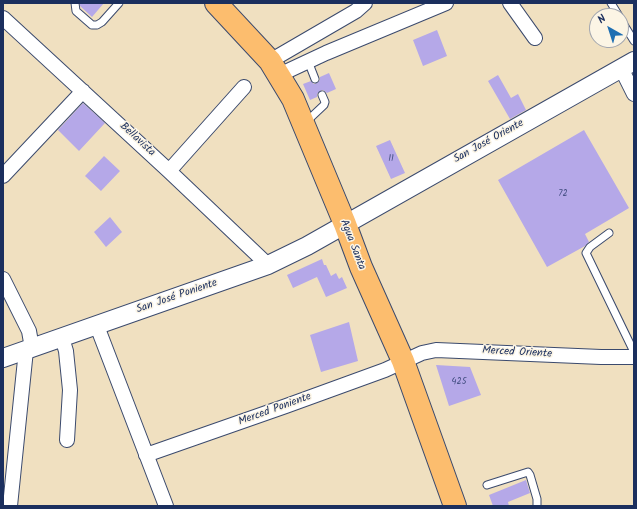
<!DOCTYPE html>
<html>
<head>
<meta charset="utf-8">
<style>
	body { margin:0 }
	#map { position:relative; width:637px; height:509px; overflow:hidden; background:#f0e0c0; font-family:Kalam,sans-serif }
	canvas { display:block }
	.frame { position:absolute; inset:0; border:4px solid #1b2f5e; pointer-events:none }
	.north { position:absolute; left:589px; top:8px; width:40px; height:40px; box-sizing:border-box; background:#fcf5e5; border:1px solid #a2a6af; border-radius:50%; rotate:321deg; font-size:11px; font-weight:700; line-height:16px; text-align:center; color:#1b2f5e }
	.north::after { content:''; display:block; margin:auto; width:14px; height:18px; background:#1f6fb2; clip-path:polygon(50% 0,100% 100%,50% 72%,0 100%) }
</style>
</head>
<body>
<div id="map">
<canvas width="637" height="509"></canvas>
<div class="frame"></div>
<div class="north">N</div>
</div>
<script>
const g = document.querySelector('canvas').getContext('2d');
g.lineJoin = 'round';
function fill(path, color) { g.fillStyle = color; g.fill(path, 'evenodd'); }
const toPath = rows => new Path2D(rows.map(r => 'M' + r).join(''));
function trace(path, color, width, dash) { g.strokeStyle = color; g.lineWidth = width; g.lineCap = dash ? 'butt' : 'round'; g.setLineDash(dash || []); g.stroke(path); }
function label(font, color, halo, rows, align = 'center') {
  g.font = font + ' Kalam,sans-serif'; g.lineWidth = 3; g.setLineDash([]); g.textBaseline = 'middle'; g.strokeStyle = halo; g.fillStyle = color; for (const [text, x, y, turn = 0] of rows) {
    g.save(); g.translate(x, y); g.rotate((+turn || 0) * Math.PI / 180); g.textAlign = isNaN(turn) ? turn : align; if (halo) g.strokeText(text, 0, 0); g.fillText(text, 0, 0); g.restore();
  }
}
const building = toPath([
	[80,3,104,3,92,17,80,6],
	[437,30,447,56,423,66,413,40],
	[329,73,336,89,327,93,323,90,320,91,317,94,317,97,310,100,303,84,311,81,314,84,317,83,320,80,320,77],
	[498,75,511,98,518,94,526,110,510,119,488,81],
	[83,103,105,123,79,151,58,130],
	[584,130,629,208,585,234,589,242,585,246,547,267,498,180],
	[390,140,405,173,391,179,376,146],
	[104,156,120,171,101,191,85,176],
	[110,217,122,232,106,247,94,232],
	[322,259,324,265,326,265,331,276,336,273,339,279,342,277,347,288,326,297,317,277,293,288,287,275],
	[349,322,358,361,321,372,310,335],
	[436,365,470,367,481,395,449,406],
	[526,480,530,493,508,502,509,506,493,506,489,495]
]);
const service = toPath([
	[75,3,76,11,92,25,97,25,102,22,119,3],
	[611,3,619,16],
	[621,20,634,41],
	[308,61,315,79],
	[306,122,324,105,325,102,322,95],
	[609,233,590,247,586,253,634,352],
	[487,485,528,472,530,475,537,499,537,506]
]);
const minor = toPath([
	[510,3,535,38],
	[3,18,169,171,268,265],
	[270,61,356,11,365,3],
	[621,68,634,94],
	[279,75,326,53,446,3],
	[169,171,244,87],
	[3,176,83,91],
	[3,279,29,331,32,348],
	[97,326,166,506],
	[62,338,66,351,70,390,67,440],
	[146,455,286,406,385,370,422,353,436,350,601,357,634,357],
	[10,506,26,350]
]);
const tertiary = toPath([
	[3,358,268,265,307,246,634,61]
]);
const primary = toPath([
	[216,3,270,61,293,99,345,224,361,267,403,361,455,506]
]);
const numberNames = [
	["11",391,159],
	["72",563,194],
	["425",459,382]
];
const streetNames = [
	["Bellavista",137,140,43],
	["San José Oriente",489,142,-29],
	["Agua Santa",352,245,69],
	["San José Poniente",177,297,-19],
	["Merced Oriente",517,353,3],
	["Merced Poniente",275,410,-20]
];
fill(building, '#b5a8e8');
trace(service, '#3b4a6d', 9);
trace(minor, '#3b4a6d', 16);
trace(tertiary, '#3b4a6d', 20);
trace(primary, '#3b4a6d', 24);
trace(service, '#fff', 7);
trace(minor, '#fff', 14);
trace(tertiary, '#fff', 18);
trace(primary, '#fcbd6e', 22);
label('9px', '#424d80', null, numberNames);
label('11px', '#1b2f5e', '#fcf5e5', streetNames);
</script>
</body>
</html>
